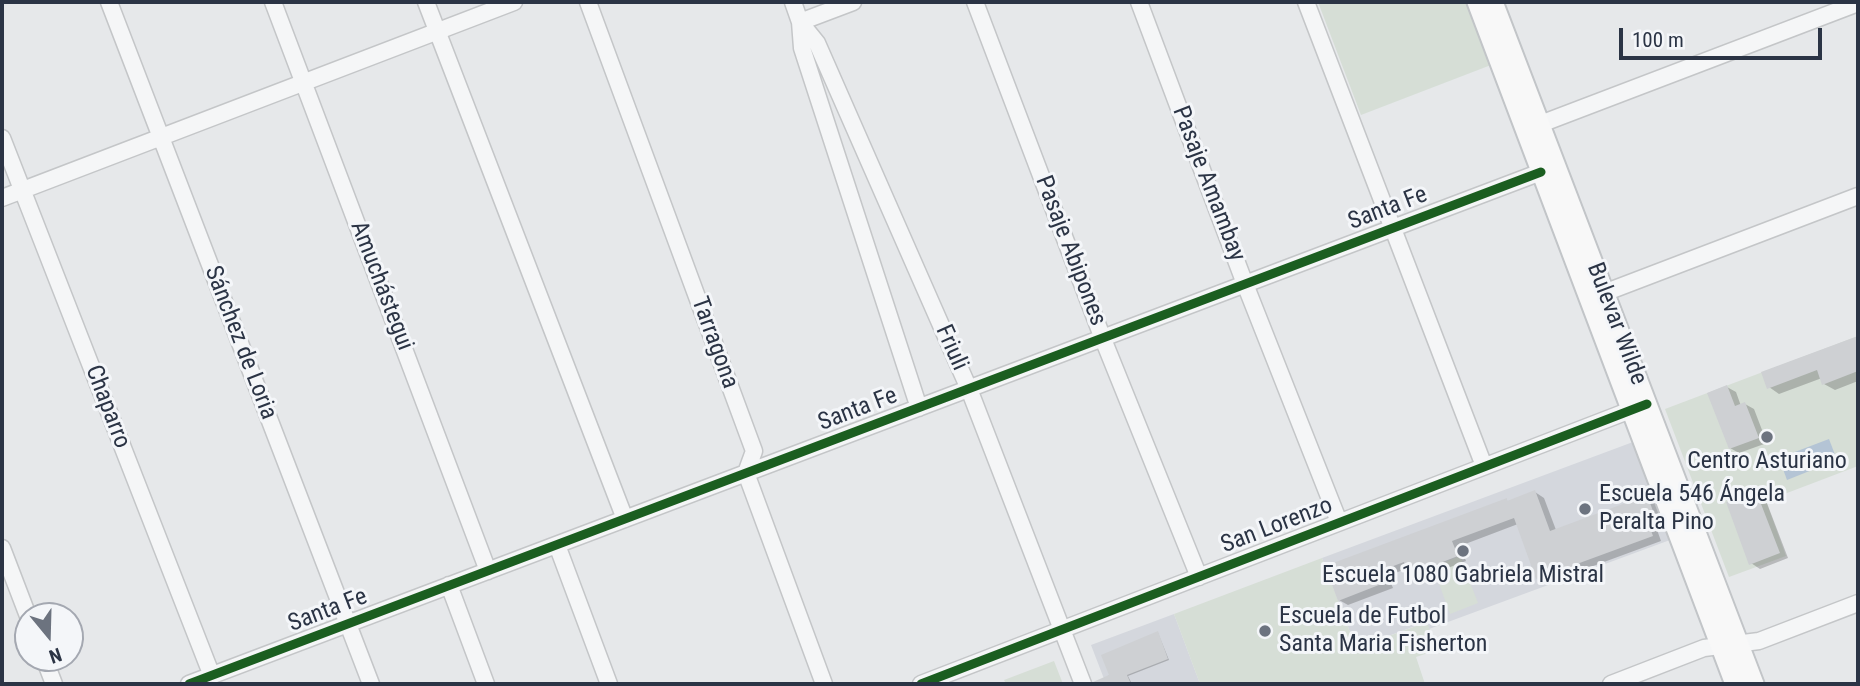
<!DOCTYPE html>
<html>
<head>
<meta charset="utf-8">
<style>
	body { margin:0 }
	#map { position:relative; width:1860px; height:686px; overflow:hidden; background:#e6e8ea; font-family:"Roboto Condensed",sans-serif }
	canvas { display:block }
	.frame { position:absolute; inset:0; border:4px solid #2b3445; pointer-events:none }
	.north { position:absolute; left:14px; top:602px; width:70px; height:70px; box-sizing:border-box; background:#f4f6f9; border:2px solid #a4a8b1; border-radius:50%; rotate:161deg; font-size:19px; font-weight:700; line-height:28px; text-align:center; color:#2b3445 }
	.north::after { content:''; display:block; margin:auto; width:24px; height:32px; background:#6c737f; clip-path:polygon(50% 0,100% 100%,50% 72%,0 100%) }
	.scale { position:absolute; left:1619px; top:28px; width:203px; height:32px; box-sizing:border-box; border:4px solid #2b3445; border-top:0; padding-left:9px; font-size:21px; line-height:24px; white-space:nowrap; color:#2b3445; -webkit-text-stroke:5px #f4f6f9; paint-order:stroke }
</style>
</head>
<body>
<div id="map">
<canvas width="1860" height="686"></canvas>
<div class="frame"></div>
<div class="north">N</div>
<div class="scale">100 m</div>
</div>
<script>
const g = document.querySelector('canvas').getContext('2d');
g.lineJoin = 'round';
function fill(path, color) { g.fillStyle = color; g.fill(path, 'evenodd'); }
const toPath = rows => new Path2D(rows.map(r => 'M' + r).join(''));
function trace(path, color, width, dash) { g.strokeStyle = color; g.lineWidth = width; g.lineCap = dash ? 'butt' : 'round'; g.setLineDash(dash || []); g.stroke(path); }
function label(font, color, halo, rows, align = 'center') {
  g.font = font + ' "Roboto Condensed",sans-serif'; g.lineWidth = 6; g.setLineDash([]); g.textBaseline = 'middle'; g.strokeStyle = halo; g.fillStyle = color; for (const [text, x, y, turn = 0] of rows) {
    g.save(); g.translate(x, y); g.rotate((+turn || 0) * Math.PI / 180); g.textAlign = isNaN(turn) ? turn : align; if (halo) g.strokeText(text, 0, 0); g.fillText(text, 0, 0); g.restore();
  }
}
const built = toPath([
	[1633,442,1670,540,1429,629,1426,622,1356,648,1322,558],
	[1174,614,1200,684,1106,684,1091,645]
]);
const green = toPath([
	[1318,2,1466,2,1491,65,1361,115],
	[1858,336,1858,466,1766,501,1786,556,1729,577,1665,409],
	[1460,556,1478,603,1450,614,1433,567],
	[1322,558,1356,648,1427,622,1437,650,1416,657,1425,684,1200,684,1174,614],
	[1054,661,1063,684,1006,684,1004,680]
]);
const water = toPath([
	[1829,439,1837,460,1787,480,1779,458]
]);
const shadow = toPath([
	[1858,337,1858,381,1835,390,1824,384,1822,378,1779,394,1769,387,1763,373],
	[1727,387,1736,392,1741,406,1745,404,1754,409,1767,443,1739,453,1730,448],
	[1535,492,1544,498,1556,530,1646,497,1655,502,1664,524,1656,527,1661,541,1547,583,1538,578,1518,524,1460,546,1466,561,1419,579,1410,573,1408,568,1388,576,1393,588,1348,605,1339,600,1327,567,1506,500,1509,502],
	[1756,493,1765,498,1788,558,1760,569,1751,563],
	[1158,633,1169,660,1128,676,1132,684,1108,684,1106,678]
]);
const building = toPath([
	[1858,336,1858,371,1822,385,1817,370,1767,389,1761,372],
	[1727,385,1735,406,1745,402,1759,438,1729,449,1707,393],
	[1535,490,1550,531,1647,495,1656,519,1648,522,1653,536,1536,579,1514,518,1452,541,1458,556,1409,575,1404,562,1380,571,1384,583,1338,601,1325,566,1507,498,1507,501],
	[1756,491,1780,553,1749,565,1726,502],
	[1158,631,1168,659,1127,675,1131,684,1093,684,1093,682,1109,675,1101,655]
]);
const minor = toPath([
	[109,2,371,684],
	[273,2,488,571],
	[426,2,625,519],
	[588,2,754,451,746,473,824,684],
	[793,2,800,22,802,48,919,408],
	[975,2,1103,339,1199,577],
	[1139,2,1245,284,1339,522],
	[1306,2,1484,466],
	[800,22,817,43,969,389,1083,684],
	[800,22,853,2],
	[1530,128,1858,3],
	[2,138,212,676],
	[2,198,514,2],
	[1596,296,1858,196],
	[557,545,609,684],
	[2,548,28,616],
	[449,585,486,684],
	[44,658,54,684],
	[189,684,1541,172],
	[921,684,1641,406],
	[1611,684,1704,648,1759,641,1858,603]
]);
const major = toPath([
	[1477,2,1735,684],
	[1493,2,1754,684]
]);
const cycleway = toPath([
	[189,684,1541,172],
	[921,684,1647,404]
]);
const markers = [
	[1767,437,7,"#6c737f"],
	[1585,509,7,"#6c737f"],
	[1463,551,7,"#6c737f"],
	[1265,631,7,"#6c737f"]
];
const streetNames = [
	["Pasaje Amambay",1208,184,69],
	["Santa Fe",1388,209,-21],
	["Pasaje Abipones",1070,251,69],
	["Amuchástegui",381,286,69],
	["Bulevar Wilde",1616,324,69],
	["Sánchez de Loria",240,343,69],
	["Tarragona",714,343,70],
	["Friuli",951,348,66],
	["Chaparro",107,407,69],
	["Santa Fe",858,410,-21],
	["San Lorenzo",1277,526,-21],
	["Santa Fe",328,611,-21]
];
const poiNames = [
	["Centro Asturiano",1767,462],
	["Escuela 546 Ángela",1599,495,"left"],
	["Peralta Pino",1599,523,"left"],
	["Escuela 1080 Gabriela Mistral",1463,576],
	["Escuela de Futbol",1279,617,"left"],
	["Santa Maria Fisherton",1279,645,"left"]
];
fill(built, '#d4d7dd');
fill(green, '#d6ded6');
fill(water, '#b4c4d5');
fill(shadow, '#0003');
fill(building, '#ced0d3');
trace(minor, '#c4c6c8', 19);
trace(major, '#c2c5c8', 23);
trace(minor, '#f5f6f7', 16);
trace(major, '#f8f8f8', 19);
trace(cycleway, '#1b5e20', 9);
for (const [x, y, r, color] of markers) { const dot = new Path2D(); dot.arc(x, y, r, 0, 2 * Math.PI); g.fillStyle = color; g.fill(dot); trace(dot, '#f4f6f9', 2.5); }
label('24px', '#2b3445', '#f4f6f9', streetNames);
label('24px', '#2b3445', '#f4f6f9', poiNames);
</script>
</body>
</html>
